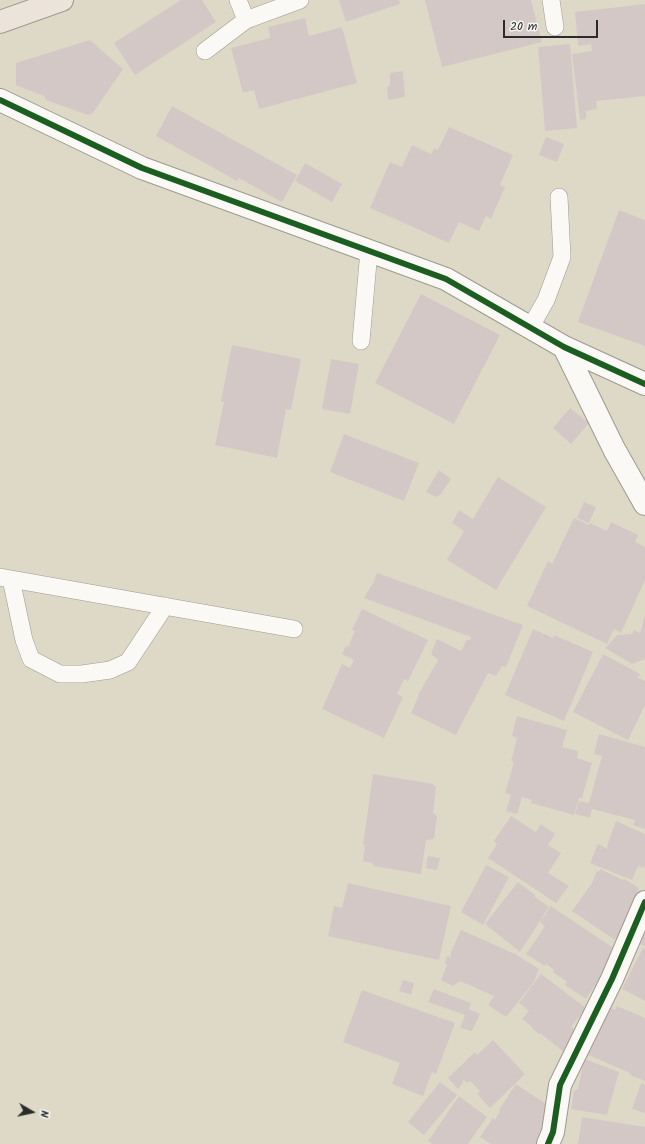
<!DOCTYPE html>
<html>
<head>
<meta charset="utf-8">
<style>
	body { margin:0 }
	#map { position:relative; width:645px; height:1144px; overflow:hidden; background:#ded9c6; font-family:Kalam,sans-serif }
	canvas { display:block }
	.north { position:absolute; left:12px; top:1092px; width:40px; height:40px; -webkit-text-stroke:3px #f6f6f2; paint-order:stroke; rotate:99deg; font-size:11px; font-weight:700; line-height:16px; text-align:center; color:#2b2b2b }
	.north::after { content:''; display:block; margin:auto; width:14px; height:18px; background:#2b2b2b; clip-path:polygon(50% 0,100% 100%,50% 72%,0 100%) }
	.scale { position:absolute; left:503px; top:20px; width:95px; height:18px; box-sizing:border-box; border:2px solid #2b2b2b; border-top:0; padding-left:5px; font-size:12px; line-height:14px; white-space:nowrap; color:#2b2b2b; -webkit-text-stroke:3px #f6f6f2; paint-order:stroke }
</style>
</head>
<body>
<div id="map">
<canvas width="645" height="1144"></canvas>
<div class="north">N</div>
<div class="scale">20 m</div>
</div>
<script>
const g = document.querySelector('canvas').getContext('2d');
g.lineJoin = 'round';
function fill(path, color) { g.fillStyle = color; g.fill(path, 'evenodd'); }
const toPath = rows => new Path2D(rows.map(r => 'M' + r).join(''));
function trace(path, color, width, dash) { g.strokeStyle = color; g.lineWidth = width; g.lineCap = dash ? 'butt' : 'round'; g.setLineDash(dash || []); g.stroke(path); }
const building = toPath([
	[181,0,202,0,216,22,135,75,114,43],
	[339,0,399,0,400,4,346,22],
	[425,0,531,0,542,42,442,67],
	[645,4,645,96,596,101,597,109,586,111,586,119,580,120,572,54,592,51,591,44,578,46,575,12],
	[305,18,309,36,342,27,357,83,259,109,254,90,243,93,231,48,270,38,268,27],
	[90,40,123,69,93,113,88,115,46,100,44,96,16,85,16,63],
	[570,44,577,128,545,131,538,47],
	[403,71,405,97,388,100,387,87,390,85,390,73],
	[172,106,297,175,282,202,239,178,237,181,156,136],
	[449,127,513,155,500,185,505,187,491,219,486,216,479,231,459,222,449,243,370,208,390,162,402,167,412,145,431,154,434,148,438,150],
	[546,137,564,144,557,162,539,155],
	[305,163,342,184,332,202,295,181],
	[619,210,645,220,645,346,578,322],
	[421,294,500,335,454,424,375,383],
	[232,345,301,359,291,410,286,409,277,458,215,445,224,402,221,401],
	[331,359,359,364,350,414,322,409],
	[570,408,589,423,571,444,553,428],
	[344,434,419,463,404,501,330,472],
	[439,470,451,479,440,495,436,497,426,492],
	[498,477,546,507,496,590,447,560,464,531,452,523,459,510,473,519],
	[584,502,596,507,589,523,577,518],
	[574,518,589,525,590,523,607,531,611,522,638,535,635,542,645,547,645,580,621,633,614,629,607,644,527,606,548,561,552,564],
	[377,573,523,625,506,667,502,666,496,676,488,673,456,735,411,713,419,695,418,695,438,660,431,654,437,639,461,651,467,640,470,640,471,637,364,598,371,586,372,586],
	[362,609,428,640,408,681,404,679,397,694,403,697,384,738,322,709,342,664,350,668,354,660,342,654,346,646,348,647,355,631,352,630],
	[645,615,645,659,632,664,605,648,617,635,632,634,634,630,640,633],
	[533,629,553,638,554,635,593,652,564,721,505,695],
	[603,654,640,674,638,678,645,681,645,705,628,740,573,712],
	[517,716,567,730,562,747,578,751,577,758,592,763,582,798,579,798,574,815,531,803,532,800,522,797,517,814,506,811,511,795,505,793,514,762,511,761,517,738,512,736],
	[599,734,645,747,645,829,633,825,635,820,592,809,590,818,575,814,579,801,589,803,602,756,594,754],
	[373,774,433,784,436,787,433,813,437,816,434,839,426,840,421,874,374,866,372,863,363,861,365,845,363,845],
	[511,816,536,832,541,824,555,834,548,845,561,853,548,873,569,886,556,903,488,858,497,844,494,841],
	[616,821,645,834,645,865,644,868,638,866,632,880,590,863,598,844,608,849,607,846],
	[428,856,440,858,437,870,426,868],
	[486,865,509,877,483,925,461,912],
	[600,869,623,880,624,879,639,888,630,908,635,911,615,940,572,911,592,883,597,871,599,872],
	[518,882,535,895,535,897,549,907,520,952,485,924],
	[348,883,451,906,439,960,328,936,334,906,342,908],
	[551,906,618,951,586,999,565,985,567,982,553,972,554,970,546,964,545,966,526,954,545,926,540,922],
	[645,925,645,946,637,943],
	[461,930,515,954,539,969,534,982,506,1017,488,1005,494,996,460,981,453,986,441,980,447,965,445,963,447,956,451,957,451,952],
	[643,948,645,949,645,1001,622,989],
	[541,974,586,1008,571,1027,580,1034,565,1053,540,1033,539,1034,533,1029,533,1028,522,1019,529,1011,519,1003],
	[403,980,414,983,411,995,399,991],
	[434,989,471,1003,469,1009,480,1014,472,1031,460,1028,465,1015,428,1002],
	[362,990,455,1023,436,1074,432,1072,423,1096,392,1084,400,1063,343,1042],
	[606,1006,615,1010,617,1006,645,1018,645,1081,630,1075,630,1073,586,1054],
	[493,1040,525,1074,490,1108,477,1094,480,1091,470,1081,467,1083,464,1080,462,1082,463,1083,458,1089,448,1078,475,1052,477,1055],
	[584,1059,619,1072,607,1115,571,1109,574,1091,578,1089],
	[440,1082,457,1095,424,1135,408,1122],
	[641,1083,645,1085,645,1113,632,1109],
	[516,1084,553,1109,541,1127,546,1131,537,1144,491,1144,480,1137,493,1118,495,1120,500,1111,499,1110],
	[459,1096,487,1117,468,1144,433,1144,428,1141],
	[582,1117,645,1127,645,1144,578,1144]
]);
const lane = toPath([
	[238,0,246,20,300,0],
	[551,0,555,27],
	[205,51,246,20],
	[530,328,546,300,562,257,559,197],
	[361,341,369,251],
	[0,577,294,629],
	[11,579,24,640,31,659,60,674,82,674,110,670,128,662,165,606]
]);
const street = toPath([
	[0,100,142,168,446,279,564,347,645,384],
	[564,347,614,449,645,504],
	[548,1144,553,1132,560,1085,612,979,645,902]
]);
const primary = toPath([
	[0,22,62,0]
]);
const cycleway = toPath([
	[0,100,142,168,446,279,564,347,645,384],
	[548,1144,553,1132,560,1085,612,979,645,902]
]);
fill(building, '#d4c8c7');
trace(lane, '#9d9a90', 18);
trace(street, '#9d9a90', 24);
trace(primary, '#9d9a90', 24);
trace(lane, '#faf9f6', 17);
trace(street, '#faf9f6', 22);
trace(primary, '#ece4db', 22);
trace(cycleway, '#1b5e20', 6);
</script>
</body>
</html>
